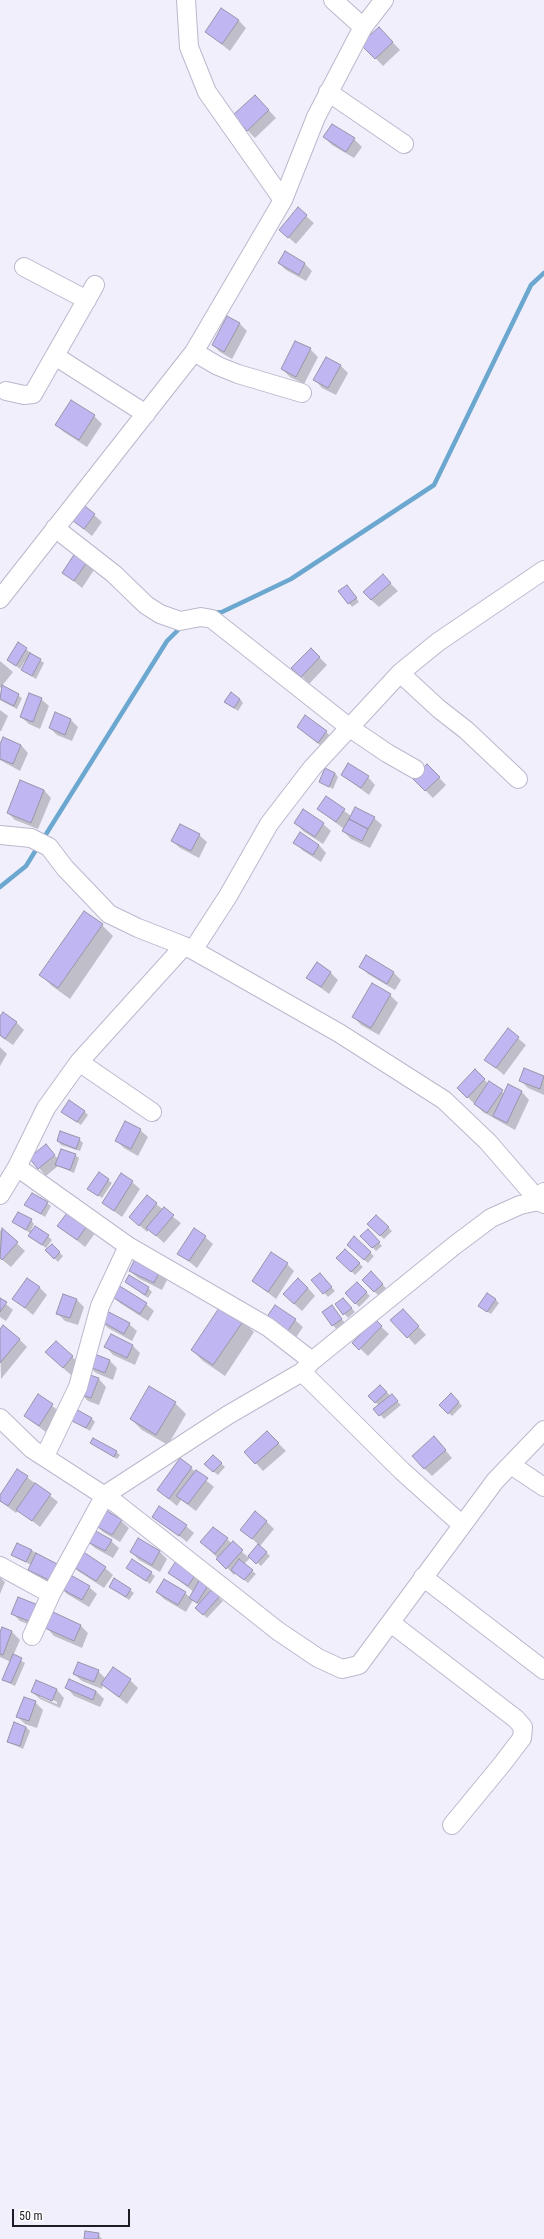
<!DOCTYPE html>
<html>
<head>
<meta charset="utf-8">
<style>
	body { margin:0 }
	#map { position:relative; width:544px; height:2239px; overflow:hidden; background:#f1effc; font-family:"Roboto Condensed",sans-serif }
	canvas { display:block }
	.scale { position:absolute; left:12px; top:2209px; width:118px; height:18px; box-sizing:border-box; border:2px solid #1d1c23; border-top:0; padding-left:5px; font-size:12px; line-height:14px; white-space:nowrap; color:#1d1c23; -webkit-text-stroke:3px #fefefe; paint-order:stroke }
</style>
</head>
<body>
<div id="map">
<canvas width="544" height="2239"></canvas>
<div class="scale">50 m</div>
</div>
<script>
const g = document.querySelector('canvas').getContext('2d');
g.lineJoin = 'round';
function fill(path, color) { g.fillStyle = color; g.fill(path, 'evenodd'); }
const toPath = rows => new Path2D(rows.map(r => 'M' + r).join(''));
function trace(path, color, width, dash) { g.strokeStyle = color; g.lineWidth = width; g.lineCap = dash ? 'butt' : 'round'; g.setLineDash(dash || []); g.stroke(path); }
const shadow = toPath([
	[238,20,246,28,230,51,206,32],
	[379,28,400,50,383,66,362,44],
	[263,104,276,118,255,138,247,130],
	[324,137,354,139,362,147,354,158,332,145],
	[306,216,314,223,296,244,288,237],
	[285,252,305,264,312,271,306,281,286,270,279,263],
	[239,323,247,331,232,359,220,352,213,345],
	[296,342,310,349,318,357,304,384,290,377,282,369],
	[340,365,348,373,336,395,322,388,315,380],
	[71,401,94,416,102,424,87,447,64,432,56,425],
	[94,515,102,522,92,536,70,518],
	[78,552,96,567,82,588,64,573],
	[383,576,398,591,379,607,371,600],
	[350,590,359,602,352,607,340,591],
	[18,643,44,663,36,679,22,670,27,662,25,661,20,669,8,660],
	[311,649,327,665,309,684,293,668],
	[0,661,13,672,2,686,22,698,17,709,0,700,2,689,0,687],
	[41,699,49,706,40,729,29,724,21,717],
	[240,699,243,703,238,711,229,705],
	[0,710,8,716,1,731,0,731],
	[71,720,78,727,72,741,57,735,50,728],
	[298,727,326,732,334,739,326,750],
	[21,745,28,753,20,771,0,760,0,747],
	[427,765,446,785,433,798,413,778],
	[335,773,338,777,333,789,320,782],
	[342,775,368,777,375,785,369,795],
	[44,790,51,798,38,829,15,820,8,813],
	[326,797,351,816,374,818,382,825,370,848,351,839,343,831,344,829,318,809],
	[296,823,323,824,331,831,323,844,303,831],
	[199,835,207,842,199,858,180,848,172,841],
	[295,842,319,845,326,853,321,862,302,850],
	[102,925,113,936,70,999,52,986,41,975],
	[360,966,394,973,401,980,395,990,368,974],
	[330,972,338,980,329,994,308,978],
	[373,985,390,995,398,1003,379,1035,361,1025,354,1017],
	[0,1017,16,1022,24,1030,13,1045,0,1036],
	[508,1030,526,1045,504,1075,486,1060],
	[0,1047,7,1054,0,1066],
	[525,1069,544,1077,544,1095,528,1088,521,1081],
	[475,1071,489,1084,505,1094,509,1086,522,1092,529,1100,515,1130,483,1112,458,1088],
	[84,1111,88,1115,81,1125,62,1112],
	[140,1130,148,1137,138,1156,124,1148,116,1140],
	[79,1139,83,1143,80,1151,61,1145,58,1141],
	[46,1146,58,1159,75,1155,79,1158,74,1173,58,1166,46,1176,39,1168],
	[108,1180,112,1183,102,1198,89,1189],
	[132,1182,140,1189,122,1217,103,1203],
	[47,1203,51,1206,45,1217,26,1205],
	[156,1204,181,1223,164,1243,149,1229,147,1232,130,1217],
	[70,1210,96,1232,85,1247,59,1226],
	[376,1216,392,1231,384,1239,368,1224],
	[31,1220,34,1224,31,1230,48,1236,52,1240,46,1248,33,1239,30,1233,13,1222],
	[2,1229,25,1251,11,1267,0,1258,0,1231],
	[368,1230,382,1246,376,1251,362,1236],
	[205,1237,213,1244,197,1268,178,1253],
	[354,1238,374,1256,368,1263,348,1245],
	[52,1245,63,1256,58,1262,47,1250],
	[345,1250,363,1267,355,1275,338,1258],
	[287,1264,294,1271,276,1299,253,1281],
	[160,1270,168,1278,162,1290,138,1278,130,1271],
	[371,1273,386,1288,378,1295,363,1280],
	[323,1278,335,1291,328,1297,313,1280],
	[126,1282,148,1288,152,1292,148,1298],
	[357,1283,370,1296,359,1307,346,1293],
	[118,1286,146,1304,154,1311,148,1321,120,1303,112,1296],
	[39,1287,47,1295,33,1315,14,1299],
	[308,1288,315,1296,302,1311,292,1302],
	[0,1299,13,1310,6,1321,0,1317],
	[495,1299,499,1303,491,1314,483,1309],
	[77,1300,84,1307,78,1325,65,1321,57,1313],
	[347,1303,355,1312,348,1318,336,1304],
	[332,1307,345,1323,336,1329,333,1325],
	[410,1317,426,1335,415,1345,408,1337],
	[100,1320,129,1324,137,1331,132,1341,108,1328],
	[295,1320,303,1327,293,1342,273,1328],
	[243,1321,254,1332,225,1376,203,1361,192,1350],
	[375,1321,389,1334,368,1356,354,1343],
	[0,1331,19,1339,27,1347,1,1379],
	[56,1342,80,1364,71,1375,54,1360],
	[132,1345,140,1353,135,1365,113,1355,106,1347],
	[93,1354,110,1361,117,1368,113,1380,96,1373,88,1366],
	[88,1375,99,1379,106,1387,99,1405,88,1401,80,1393],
	[380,1386,401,1405,384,1419,375,1409,379,1406,370,1396],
	[451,1394,462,1406,452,1416,440,1405],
	[38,1395,60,1412,47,1433,25,1416],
	[175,1403,186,1414,168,1445,142,1430,131,1419],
	[69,1418,91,1418,95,1422,90,1431],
	[267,1432,286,1451,263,1471,246,1452],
	[91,1443,116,1452,120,1455,117,1459],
	[441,1445,452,1458,432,1476,424,1468],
	[213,1456,225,1467,218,1475,209,1468],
	[180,1459,214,1487,196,1511,181,1500,177,1506,158,1490],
	[27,1477,58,1502,40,1527,18,1510,16,1513,0,1501,0,1497],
	[153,1516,186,1526,194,1533,187,1542],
	[121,1521,129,1528,120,1542,103,1532,95,1524],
	[266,1521,274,1529,260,1546,270,1556,261,1566,251,1557,244,1564,256,1574,248,1583,236,1573,234,1575,202,1542,214,1528,248,1557,259,1545,241,1529],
	[87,1541,111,1541,119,1548,113,1558,95,1548],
	[31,1550,58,1565,66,1573,89,1587,97,1594,89,1607,67,1594,59,1586,58,1588,36,1577,29,1570,31,1565,12,1555],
	[131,1552,160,1552,167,1559,160,1572,139,1560],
	[176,1562,212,1588,209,1593,212,1591,223,1601,207,1618,196,1608,199,1605,193,1600,186,1612,164,1599,157,1592,185,1593,191,1598,194,1592,169,1573],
	[71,1564,105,1568,113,1575,104,1588,78,1571],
	[127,1568,151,1573,155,1576,150,1584],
	[0,1577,5,1582,0,1594],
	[110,1587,130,1590,134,1593,129,1600],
	[19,1598,38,1628,20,1621,12,1613],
	[53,1613,81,1626,88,1633,82,1648,54,1636,47,1628],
	[3,1628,12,1632,20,1640,13,1656,25,1663,15,1686,3,1680,11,1662,0,1657,0,1635],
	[98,1671,106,1679,130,1680,138,1688,127,1704,103,1685,102,1689,82,1681,74,1674],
	[36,1681,57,1690,64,1698,60,1708,40,1699,32,1692],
	[40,1694,57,1702,57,1704,40,1697],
	[70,1681,96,1691,104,1699,100,1707,74,1696,67,1688],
	[35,1702,43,1710,37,1728,25,1724,17,1716],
	[15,1724,26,1727,30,1731,23,1749,8,1742],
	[98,2234,102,2239,85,2239]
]);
const stream = toPath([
	[212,613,222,612,291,579,434,485,531,285,544,273],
	[43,839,167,641,182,626],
	[0,887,26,866,39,845]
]);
const building = toPath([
	[221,8,239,20,222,44,205,32,221,8],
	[379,27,393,42,375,59,360,44,379,27],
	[255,95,269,110,247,131,233,115,255,95],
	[332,124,355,138,346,152,323,137,332,124],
	[298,207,307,215,288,238,279,230,298,207],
	[285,251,305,263,299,275,278,263,285,251],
	[227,316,240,323,224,352,212,345,227,316],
	[295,341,311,348,296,377,281,369,295,341],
	[326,357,341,365,328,388,313,380,326,357],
	[71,400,95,415,79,440,55,425,71,400],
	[81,503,95,514,84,529,69,518,81,503],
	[77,550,89,559,74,581,62,573,77,550],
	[383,574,391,583,371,600,363,592,383,574],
	[347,585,357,598,348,604,338,591,347,585],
	[18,642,27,648,16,666,7,660,18,642],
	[311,648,320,657,301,677,291,668,311,648],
	[30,653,41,659,32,676,21,670,30,653],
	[2,685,19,694,14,706,0,699,2,685],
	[231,692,240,699,234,708,224,702,231,692],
	[29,693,42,698,33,722,20,717,29,693],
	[55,712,71,719,65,735,49,728,55,712],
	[305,715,327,731,318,743,297,727,305,715],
	[3,737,21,745,13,764,0,759,0,744,3,737],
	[348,763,369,776,361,788,341,775,348,763],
	[427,764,440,777,425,791,412,778,427,764],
	[325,768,335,773,329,787,319,782,325,768],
	[20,780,44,790,31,823,7,813,20,780],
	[326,796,345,809,336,822,317,809,326,796],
	[355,807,375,817,368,829,349,819,355,807],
	[303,809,324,823,315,837,294,823,303,809],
	[349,819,368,829,362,841,342,831,349,819],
	[180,824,200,834,191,851,171,841,180,824],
	[300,832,319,845,313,855,293,843,300,832],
	[84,911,103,924,58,988,39,975,84,911],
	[366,955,394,972,387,984,359,967,366,955],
	[317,962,331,972,321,987,306,978,317,962],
	[372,983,391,994,371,1028,352,1017,372,983],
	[3,1012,17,1022,5,1039,0,1035,0,1016,3,1012],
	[508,1028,519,1037,496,1068,484,1060,508,1028],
	[524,1068,544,1076,540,1089,519,1081,524,1068],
	[475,1069,485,1079,467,1098,457,1088,475,1069],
	[489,1081,503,1090,487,1113,474,1104,489,1081],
	[508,1084,522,1091,507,1123,493,1116,508,1084],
	[69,1100,85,1111,77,1122,61,1112,69,1100],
	[125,1121,141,1129,131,1149,115,1141,125,1121],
	[60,1131,80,1138,76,1149,57,1141,60,1131],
	[46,1144,55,1155,38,1169,29,1158,46,1144],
	[61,1149,76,1154,70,1170,55,1165,61,1149],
	[99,1172,109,1179,98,1196,87,1189,99,1172],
	[121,1173,133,1181,114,1211,102,1203,121,1173],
	[32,1193,48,1202,41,1214,24,1205,32,1193],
	[147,1195,157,1203,139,1226,129,1217,147,1195],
	[164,1207,174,1215,156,1236,146,1228,164,1207],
	[70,1209,89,1223,77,1240,57,1226,70,1209],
	[18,1212,32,1219,26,1230,12,1222,18,1212],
	[376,1215,389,1227,380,1236,367,1224,376,1215],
	[35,1226,49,1235,42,1245,28,1236,35,1226],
	[2,1228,18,1242,2,1260,0,1258,2,1228],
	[194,1228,206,1236,189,1261,177,1254,194,1228],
	[368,1229,380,1242,372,1248,360,1236,368,1229],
	[354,1236,371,1252,364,1260,347,1245,354,1236],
	[52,1244,60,1252,54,1259,45,1250,52,1244],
	[345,1249,360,1263,351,1272,336,1258,345,1249],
	[271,1252,288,1263,268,1292,252,1281,271,1252],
	[136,1257,161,1269,154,1283,129,1271,136,1257],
	[371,1271,383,1284,374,1292,362,1280,371,1271],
	[320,1273,332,1287,323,1294,311,1280,320,1273],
	[129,1275,149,1287,145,1295,125,1282,129,1275],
	[27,1278,40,1287,25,1308,12,1299,27,1278],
	[298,1278,308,1288,294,1304,283,1294,298,1278],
	[357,1282,367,1292,355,1304,345,1293,357,1282],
	[118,1285,147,1303,140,1314,111,1296,118,1285],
	[487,1293,496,1299,487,1312,478,1306,487,1293],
	[63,1294,77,1299,70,1318,56,1314,63,1294],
	[0,1298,7,1302,0,1312,0,1298],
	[343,1298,352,1308,343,1315,335,1304,343,1298],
	[221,1305,244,1320,213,1365,191,1350,221,1305],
	[275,1305,296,1319,285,1335,264,1321,275,1305],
	[332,1305,342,1319,332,1326,322,1312,332,1305],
	[403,1309,419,1326,407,1338,390,1320,403,1309],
	[105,1310,130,1323,124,1334,99,1320,105,1310],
	[375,1319,382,1326,359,1350,352,1343,375,1319],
	[3,1325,20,1339,0,1363,0,1329,3,1325],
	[111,1334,133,1345,127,1358,104,1347,111,1334],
	[56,1341,73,1356,63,1368,45,1352,56,1341],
	[92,1353,110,1360,105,1373,87,1366,92,1353],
	[87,1374,99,1378,91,1398,79,1394,87,1374],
	[380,1385,387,1392,375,1403,368,1396,380,1385],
	[149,1386,176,1402,156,1435,130,1419,149,1386],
	[451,1393,459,1402,448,1414,439,1405,451,1393],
	[38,1394,53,1404,39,1426,24,1416,38,1394],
	[392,1394,398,1401,379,1416,373,1409,392,1394],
	[74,1408,92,1418,86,1428,68,1419,74,1408],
	[267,1431,279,1443,255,1464,244,1452,267,1431],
	[434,1436,446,1450,424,1469,412,1456,434,1436],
	[93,1438,117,1451,114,1457,90,1443,93,1438],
	[213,1455,222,1463,213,1472,204,1464,213,1455],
	[180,1458,192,1467,169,1499,157,1490,180,1458],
	[17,1469,28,1476,8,1506,0,1501,0,1495,17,1469],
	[196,1470,208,1478,188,1504,176,1496,196,1470],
	[35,1483,51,1494,32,1521,16,1510,35,1483],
	[159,1506,187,1525,179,1536,152,1517,159,1506],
	[104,1509,122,1520,112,1535,94,1525,104,1509],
	[255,1511,267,1521,252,1539,240,1530,255,1511],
	[213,1527,228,1538,215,1554,200,1542,213,1527],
	[92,1529,112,1540,105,1551,86,1541,92,1529],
	[138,1538,160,1551,152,1565,130,1552,138,1538],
	[233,1541,243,1550,226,1569,216,1559,233,1541],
	[17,1543,32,1550,26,1562,11,1555,17,1543],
	[258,1544,267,1552,256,1564,248,1556,258,1544],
	[79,1549,106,1567,96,1581,69,1564,79,1549],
	[36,1553,59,1565,51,1581,28,1570,36,1553],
	[132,1559,152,1572,146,1581,126,1568,132,1559],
	[239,1559,253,1570,244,1580,231,1570,239,1559],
	[176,1561,196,1574,188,1586,168,1573,176,1561],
	[67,1573,90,1586,82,1600,58,1587,67,1573],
	[114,1578,131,1589,126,1597,109,1587,114,1578],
	[164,1579,186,1592,178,1605,156,1592,164,1579],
	[200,1579,209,1584,197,1603,189,1598,200,1579],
	[212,1589,220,1596,203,1615,195,1608,212,1589],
	[18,1597,38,1605,31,1622,11,1614,18,1597],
	[53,1612,81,1625,74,1641,45,1628,53,1612],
	[2,1627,12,1631,3,1655,0,1654,0,1632,2,1627],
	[13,1654,22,1658,11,1683,2,1680,13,1654],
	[78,1662,99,1670,94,1682,73,1674,78,1662],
	[113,1667,131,1679,119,1697,101,1684,113,1667],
	[69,1679,96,1691,93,1700,65,1688,69,1679],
	[36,1680,57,1689,52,1701,31,1692,36,1680],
	[24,1697,36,1701,29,1721,16,1717,24,1697],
	[14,1722,26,1727,20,1746,7,1742,14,1722],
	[85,2231,99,2233,98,2239,84,2239,85,2231]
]);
const minor = toPath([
	[186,0,189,47,207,92,283,200,316,117,363,27,384,0],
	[333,0,363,27],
	[328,92,404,144],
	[24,267,87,300],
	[194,352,218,366,238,374,302,393],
	[55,356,146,414],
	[6,391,24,395,33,394,95,285],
	[55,528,114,574,146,605,160,614,180,621,201,617,212,619,350,728,387,753,415,769],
	[0,599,194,352,283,200],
	[400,673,439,709,466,730,518,779],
	[0,835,31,838,49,847,65,868,109,914,138,928,184,946],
	[193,950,339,1033,444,1100,488,1142,539,1201,544,1204],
	[79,1062,152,1112],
	[17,1167,128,1246,268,1327,312,1361],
	[0,1195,17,1167,46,1108,79,1062,184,946,193,950,228,896,269,824,312,768,400,673,438,642,544,570],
	[302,1372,402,1471,461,1524],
	[0,1418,32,1449,117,1504,278,1631,318,1658,342,1669,359,1665,495,1481,544,1430],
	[45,1456,78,1387,100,1306,128,1246],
	[511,1465,544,1487],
	[0,1566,51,1594],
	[423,1577,544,1670],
	[391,1623,516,1719,523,1727,522,1738,503,1763,452,1825],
	[32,1636,51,1594,105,1495,228,1415,302,1372,312,1361,455,1245,491,1218,520,1205,539,1201,544,1192]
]);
fill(shadow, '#0003');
trace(stream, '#6ba7ce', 4.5);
fill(building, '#bfb6f2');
trace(building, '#9795a9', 1);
trace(minor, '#bbb8cd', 20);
trace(minor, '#fff', 18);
</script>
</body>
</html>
